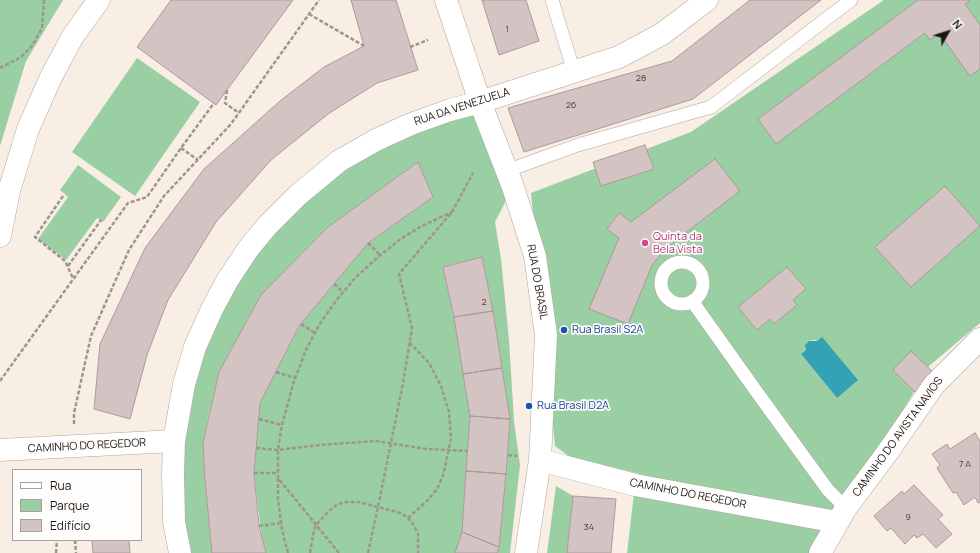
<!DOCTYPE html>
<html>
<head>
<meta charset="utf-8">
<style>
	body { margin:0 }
	#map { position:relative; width:980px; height:553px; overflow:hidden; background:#f8eee4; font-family:Manrope,sans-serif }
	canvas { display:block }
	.legend { position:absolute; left:12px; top:469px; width:130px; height:72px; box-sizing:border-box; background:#fffdfb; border:1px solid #a4a19f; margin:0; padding:5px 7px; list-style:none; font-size:12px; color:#1c1815 }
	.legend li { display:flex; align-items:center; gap:8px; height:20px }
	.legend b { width:20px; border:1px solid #a4a19f }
	.north { position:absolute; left:928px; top:12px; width:40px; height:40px; -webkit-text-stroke:3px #fffdfb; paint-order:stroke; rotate:51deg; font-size:11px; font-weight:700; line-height:16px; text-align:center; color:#1c1815 }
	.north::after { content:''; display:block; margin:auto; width:14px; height:18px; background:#1c1815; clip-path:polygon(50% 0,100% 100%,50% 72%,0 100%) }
</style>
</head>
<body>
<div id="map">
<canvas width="980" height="553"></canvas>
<ul class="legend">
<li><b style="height:5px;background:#fff"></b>Rua</li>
<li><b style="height:11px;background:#9acea3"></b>Parque</li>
<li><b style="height:11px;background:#d3c4c3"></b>Edifício</li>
</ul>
<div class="north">N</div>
</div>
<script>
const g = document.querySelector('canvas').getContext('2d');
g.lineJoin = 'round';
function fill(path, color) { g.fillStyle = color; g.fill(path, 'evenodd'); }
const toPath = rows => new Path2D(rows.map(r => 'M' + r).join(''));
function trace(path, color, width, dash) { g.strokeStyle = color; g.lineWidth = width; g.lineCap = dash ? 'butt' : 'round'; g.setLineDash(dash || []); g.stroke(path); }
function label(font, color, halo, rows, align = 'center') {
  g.font = font + ' Manrope,sans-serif'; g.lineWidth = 3.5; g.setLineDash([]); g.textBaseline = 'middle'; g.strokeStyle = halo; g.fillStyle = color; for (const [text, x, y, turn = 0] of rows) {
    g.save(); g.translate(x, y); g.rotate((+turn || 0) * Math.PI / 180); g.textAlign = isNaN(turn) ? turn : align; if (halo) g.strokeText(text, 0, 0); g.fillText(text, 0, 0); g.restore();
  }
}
const green = toPath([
	[0,0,63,0,26,61,0,146],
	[884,0,980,0,980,323,929,366,820,553,627,553,635,485,828,520,570,457,555,446,531,193,691,132],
	[815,340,817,341,837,398,801,354,806,350,807,343,809,341],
	[137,58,200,102,135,196,72,152],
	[480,102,513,187,495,222,501,259,509,340,514,421,520,465,510,553,497,553,499,547,506,474,510,419,493,311,482,257,443,267,454,317,470,416,462,532,455,553,266,553,261,532,254,473,260,403,299,326,368,243,433,197,418,162,328,227,261,295,219,372,206,427,203,443,205,480,212,553,180,553,174,441,227,281,339,161],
	[78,165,121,197,103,222,97,218,66,260,38,239,68,197,60,190],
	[556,486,573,496,567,553,547,553]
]);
const water = toPath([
	[822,337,858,380,837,398,801,354,806,350,805,345,809,341,817,341]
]);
const building = toPath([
	[171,0,293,0,216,105,137,47,171,0],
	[351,0,396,0,418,70,377,83,328,114,271,160,216,222,168,300,147,355,130,419,94,409,100,344,145,248,204,169,280,101,324,67,364,46,351,0],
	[482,0,526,0,539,41,499,55,482,0],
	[750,0,821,0,693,99,524,152,508,108,672,61,750,0],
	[918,0,970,0,965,4,980,25,980,69,970,76,939,33,930,40,925,33,776,144,758,119,918,0],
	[645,145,654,169,601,186,593,162,645,145],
	[715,159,740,191,666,248,652,265,628,324,589,309,619,238,607,229,619,213,631,222,715,159],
	[418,162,433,197,368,243,299,326,260,403,254,473,259,526,266,553,212,553,205,480,203,443,219,372,261,295,328,227,418,162],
	[945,186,980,226,911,287,875,247,945,186],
	[482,257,493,311,454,317,443,267,482,257],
	[787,267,806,289,793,300,797,305,774,324,770,319,757,330,738,307,787,267],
	[493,311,502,368,463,374,454,317,493,311],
	[911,351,934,373,915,392,893,370,911,351],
	[502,368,510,419,470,416,463,374,502,368],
	[470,416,510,419,506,474,466,471,470,416],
	[975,433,980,441,980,502,978,503,975,497,964,505,956,492,953,493,937,468,940,465,932,454,947,444,950,449,975,433],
	[466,471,506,474,499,547,462,532,466,471],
	[914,485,943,515,938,519,952,534,936,548,923,534,917,538,914,535,905,544,891,528,887,531,874,516,902,491,904,494,914,485],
	[573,496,616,499,611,553,567,553,573,496],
	[462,532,499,547,497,553,455,553,462,532],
	[92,540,129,540,130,553,93,553,92,540]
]);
const path = toPath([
	[309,14,364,46],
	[410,47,428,40],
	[0,68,21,57,32,46,42,28,44,0],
	[227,90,225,103,239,113],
	[181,148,198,160],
	[63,196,35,237,65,261,73,278],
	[368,243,380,255],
	[68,266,101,220],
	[334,284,343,292],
	[301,324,315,333],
	[276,372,295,378],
	[0,381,128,203,147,197,181,148,214,103],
	[259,419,282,425],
	[74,424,74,413,91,336,129,250,164,196,231,124,319,0],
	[256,448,278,450,319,445,376,441,426,449,468,451],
	[508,455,517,456],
	[254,473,278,473],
	[278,478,278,499,282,530,288,553],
	[408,518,428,500,437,489,443,476,451,439,449,412,441,386,429,363,409,342],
	[259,526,281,523],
	[75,540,76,553],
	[56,553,57,540],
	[310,553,313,535,316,525,330,510,338,504,347,502,359,502,378,507,401,513,408,518,413,524,418,533,418,553],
	[339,553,278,478,278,450,282,425,294,381,306,350,319,325,335,302,355,278,378,257,402,238,422,226,452,212],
	[368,553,378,507,403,383,412,328,399,274,452,212,473,173]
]);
const lane = toPath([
	[552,0,574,72],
	[506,171,578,145,711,107,851,0],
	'661 283a21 21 0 1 1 42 0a21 21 0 1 1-42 0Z',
	[692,301,756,391,828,490,846,508]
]);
const street = toPath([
	[446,0,480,102,513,187,535,256,546,335,540,460,526,553],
	[0,450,174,441],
	[540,460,635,485,837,522],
	[180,553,174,522,173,474,174,441,184,384,195,347,212,309,227,281,248,249,267,226,298,195,339,161,376,140,411,124,450,110,480,102,619,57,662,34,707,0],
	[820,553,846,508,887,453,934,385,980,339]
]);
const secondary = toPath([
	[0,236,9,191,28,129,51,77,73,36,99,0]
]);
const markers = [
	[645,243,4,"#d1479c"],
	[564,330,4,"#1a4fb4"],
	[529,406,4,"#1a4fb4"]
];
const numberNames = [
	["1",507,29],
	["28",641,78],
	["26",571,105],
	["2",484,302],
	["7 A",965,464],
	["9",908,517],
	["34",589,527]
];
const streetNames = [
	["RUA DA VENEZUELA",462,107,-18],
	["RUA DO BRASIL",537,282,80],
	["CAMINHO DO AVISTA NAVIOS",898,437,-54],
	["CAMINHO DO REGEDOR",87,446,-3],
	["CAMINHO DO REGEDOR",688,494,11]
];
const hotelNames = [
	["Quinta da",653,237],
	["Bela Vista",653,250]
];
const transitNames = [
	["Rua Brasil S2A",572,330],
	["Rua Brasil D2A",537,406]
];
fill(green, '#9acea3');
fill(water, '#32a2b4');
fill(building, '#d3c4c3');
trace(building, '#aa9b9b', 1);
trace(lane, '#b0a69d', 14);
trace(street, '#b0a69d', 23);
trace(secondary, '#b0a69d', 23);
trace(path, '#9d968f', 2.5, [4, 2]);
trace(lane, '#fff', 13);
trace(street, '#fff', 22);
trace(secondary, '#fff', 22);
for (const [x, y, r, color] of markers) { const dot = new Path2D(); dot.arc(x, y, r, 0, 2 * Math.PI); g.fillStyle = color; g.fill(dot); trace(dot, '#fffdfb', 1.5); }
label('9px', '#4a4340', null, numberNames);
label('11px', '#1c1815', '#fffdfb', streetNames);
label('11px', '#b23c85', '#fffdfb', hotelNames, 'left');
label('11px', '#164399', '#fffdfb', transitNames, 'left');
</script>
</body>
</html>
